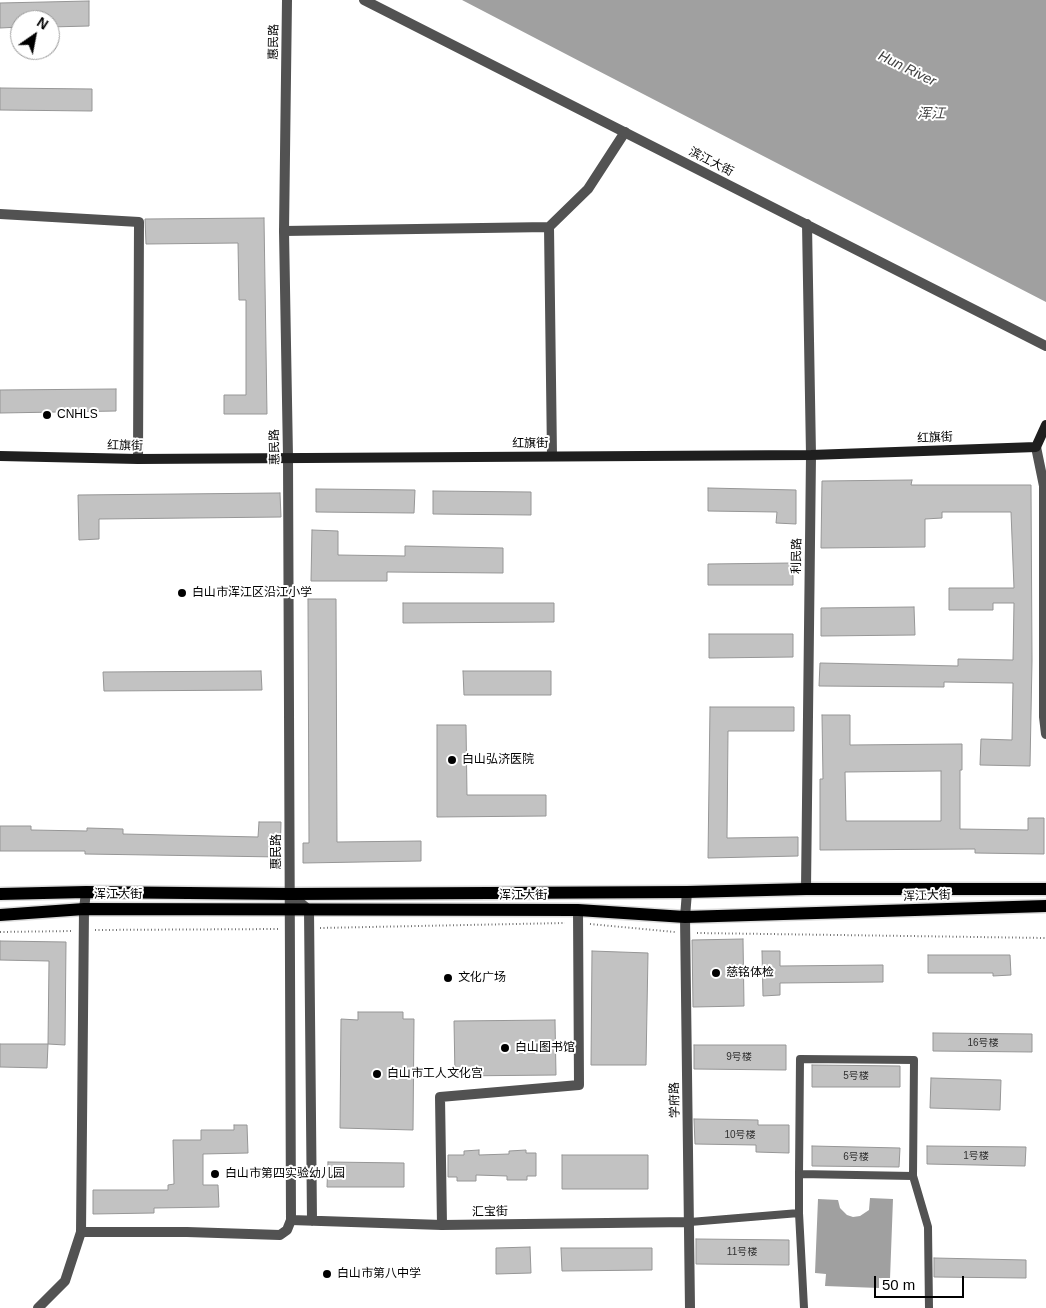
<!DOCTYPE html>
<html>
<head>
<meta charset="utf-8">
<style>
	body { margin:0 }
	#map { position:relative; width:1046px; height:1308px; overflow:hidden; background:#fff; font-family:Helvetica,sans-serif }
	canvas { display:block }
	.north { position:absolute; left:10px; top:10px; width:50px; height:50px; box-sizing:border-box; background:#fff; border:1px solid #999; border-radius:50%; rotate:33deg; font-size:14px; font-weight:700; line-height:20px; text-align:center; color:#000 }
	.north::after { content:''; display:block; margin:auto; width:18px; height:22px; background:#000; clip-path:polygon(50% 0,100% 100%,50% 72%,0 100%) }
	.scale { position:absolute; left:874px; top:1276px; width:90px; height:22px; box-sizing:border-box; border:2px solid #000; border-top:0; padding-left:6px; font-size:15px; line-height:18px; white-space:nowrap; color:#000; -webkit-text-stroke:4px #fff; paint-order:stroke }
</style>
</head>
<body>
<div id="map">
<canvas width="1046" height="1308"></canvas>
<div class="north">N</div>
<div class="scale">50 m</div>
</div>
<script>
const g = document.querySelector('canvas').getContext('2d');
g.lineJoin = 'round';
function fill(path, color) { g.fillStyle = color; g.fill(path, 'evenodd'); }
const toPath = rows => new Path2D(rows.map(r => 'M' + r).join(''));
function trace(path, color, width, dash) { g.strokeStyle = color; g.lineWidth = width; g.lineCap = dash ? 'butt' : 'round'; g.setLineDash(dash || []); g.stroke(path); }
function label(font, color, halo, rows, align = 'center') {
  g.font = font + ' Helvetica,"Noto Sans SC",sans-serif'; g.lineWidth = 4; g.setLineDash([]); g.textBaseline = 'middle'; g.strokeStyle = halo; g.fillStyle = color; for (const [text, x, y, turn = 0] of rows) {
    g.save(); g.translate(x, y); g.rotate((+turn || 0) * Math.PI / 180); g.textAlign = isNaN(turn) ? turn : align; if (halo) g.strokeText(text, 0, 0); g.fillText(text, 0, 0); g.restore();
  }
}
const water = toPath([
	[462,0,1046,0,1046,302,585,64],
	[870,1198,893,1199,890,1279,879,1278,879,1288,825,1286,826,1274,815,1273,818,1199,838,1200,840,1208,847,1215,853,1217,860,1216,869,1210]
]);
const building = toPath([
	[89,1,89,26,50,27,50,20,20,20,20,27,0,28,0,3,89,1],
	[0,88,92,89,92,111,0,110,0,88],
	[264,218,267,414,224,414,224,395,246,395,246,300,239,300,238,243,146,244,145,219,264,218],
	[116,389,116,411,0,413,0,390,116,389],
	[912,480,911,485,1031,485,1032,661,1030,766,980,765,981,739,1012,740,1013,683,944,682,944,687,819,686,820,663,958,666,958,659,1013,660,1014,603,993,603,993,610,949,610,949,588,1014,588,1011,512,942,512,942,518,925,519,925,547,821,548,822,481,912,480],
	[708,488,796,490,796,524,776,523,777,512,708,511,708,488],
	[316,489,415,490,414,513,316,512,316,489],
	[433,491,531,492,531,515,433,514,433,491],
	[280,493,281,517,99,519,99,539,79,540,78,495,280,493],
	[312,530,338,531,338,555,405,556,405,546,503,548,503,573,387,572,387,581,311,581,312,530],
	[793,563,793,585,708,585,708,564,793,563],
	[308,599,336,599,337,842,421,841,421,861,303,863,303,843,309,843,308,599],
	[403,603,554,603,554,622,403,623,403,603],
	[914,607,915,635,821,636,821,608,914,607],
	[709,634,793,634,793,657,709,658,709,634],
	[261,671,262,690,104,691,103,672,261,671],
	[463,671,551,671,551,695,464,695,463,671],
	[710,707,794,707,794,731,728,731,727,838,798,837,798,856,708,858,710,707],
	[822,715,850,715,850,745,962,744,962,770,960,770,960,829,1028,830,1028,818,1044,818,1044,854,975,853,975,849,820,850,820,779,823,779,822,715],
	[941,771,941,821,846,821,845,772,941,771],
	[437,725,466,725,467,795,546,795,546,816,437,817,437,725],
	[259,822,281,822,280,857,85,854,85,851,0,851,0,826,31,826,31,830,87,831,87,828,123,829,123,834,258,837,259,822],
	[743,939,744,1006,693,1007,692,940,743,939],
	[0,941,66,942,65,1045,48,1044,49,961,0,960,0,941],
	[592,951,648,953,646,1065,591,1065,592,951],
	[762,951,780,951,780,966,883,965,883,982,780,983,780,995,763,996,762,951],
	[928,955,1010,955,1011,975,993,976,993,973,928,973,928,955],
	[358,1012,403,1012,403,1019,414,1019,413,1130,340,1128,341,1019,358,1020,358,1012],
	[555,1020,556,1075,455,1076,454,1021,555,1020],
	[933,1033,1032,1034,1032,1052,933,1051,933,1033],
	[0,1044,48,1044,47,1068,0,1067,0,1044],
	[694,1045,786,1045,786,1070,694,1069,694,1045],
	[812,1065,900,1066,900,1087,812,1087,812,1065],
	[931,1078,1001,1080,1000,1110,930,1108,931,1078],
	[694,1119,758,1120,758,1125,789,1125,789,1153,756,1152,756,1145,695,1144,694,1119],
	[234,1125,247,1125,248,1153,203,1154,203,1185,218,1185,219,1207,154,1208,154,1213,93,1214,93,1190,168,1190,168,1185,174,1184,173,1140,201,1140,201,1130,234,1130,234,1125],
	[812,1146,900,1148,899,1167,812,1166,812,1146],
	[927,1146,1026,1147,1025,1166,927,1164,927,1146],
	[479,1150,479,1155,509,1154,509,1151,526,1150,526,1153,536,1153,536,1176,527,1176,527,1180,507,1180,507,1176,476,1175,476,1181,457,1181,457,1177,448,1177,448,1155,464,1155,464,1151,479,1150],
	[562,1155,648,1155,648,1189,562,1189,562,1155],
	[328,1162,404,1163,404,1187,327,1187,328,1162],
	[696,1239,789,1240,789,1265,696,1264,696,1239],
	[530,1247,531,1273,496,1274,496,1248,530,1247],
	[561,1248,652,1248,652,1270,562,1271,561,1248],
	[934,1258,1026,1260,1026,1278,934,1277,934,1258]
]);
const path = toPath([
	[590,924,675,932],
	[320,928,565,923],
	[95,930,280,929],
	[0,932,73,931],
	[697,933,1046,938]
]);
const service = toPath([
	[913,1176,928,1227,929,1308],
	[799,1213,799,1174,800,1059,914,1060,913,1176,799,1174],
	[690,1222,799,1213,804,1308]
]);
const minor = toPath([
	[0,214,139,222,138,459],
	[284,231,549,227],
	[552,456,549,227,588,189,625,132],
	[442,1225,440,1097,579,1085,578,910],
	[81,1232,187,1232,280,1235,287,1230,291,1220],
	[38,1308,65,1281,81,1232,84,909,86,892]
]);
const tertiary = toPath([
	[287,0,284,231,288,457,291,1220,442,1225,690,1222],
	[364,0,1046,346],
	[1036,447,1044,486,1044,717,1046,734],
	[806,889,811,455,807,224],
	[687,892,685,917,690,1308],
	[290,894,309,910,312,1221]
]);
const secondary = toPath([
	[0,456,138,459,811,455,1036,447,1046,425]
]);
const primary = toPath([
	[0,894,86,892,290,894,687,892,806,889,1046,889],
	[0,915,84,909,578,910,685,917,1046,906]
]);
const markers = [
	[47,415,5,"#000"],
	[182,593,5,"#000"],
	[452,760,5,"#000"],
	[716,973,5,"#000"],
	[448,978,5,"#000"],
	[505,1048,5,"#000"],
	[377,1074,5,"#000"],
	[215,1174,5,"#000"],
	[327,1274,5,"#000"]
];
const numberNames = [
	["16号楼",983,1043],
	["9号楼",739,1057],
	["5号楼",856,1076],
	["10号楼",740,1135],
	["1号楼",976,1156],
	["6号楼",856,1157],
	["11号楼",742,1252]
];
const streetNames = [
	["惠民路",274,42,-89],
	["滨江大街",711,162,27],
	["红旗街",935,438,-2],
	["红旗街",530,444],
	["红旗街",125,446,1],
	["惠民路",275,447,-91],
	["利民路",797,556,-89],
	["惠民路",277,852,-90],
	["浑江大街",118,895],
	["浑江大街",523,896],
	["浑江大街",927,896,-2],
	["学府路",675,1100,-91],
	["汇宝街",490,1212,-1]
];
const poiNames = [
	["CNHLS",57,415],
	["白山市浑江区沿江小学",192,593],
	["白山弘济医院",462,760],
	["慈铭体检",726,973],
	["文化广场",458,978],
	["白山图书馆",515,1048],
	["白山市工人文化宫",387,1074],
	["白山市第四实验幼儿园",225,1174],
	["白山市第八中学",337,1274]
];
const waterNames = [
	["Hun River",907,69,26],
	["浑江",931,114]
];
fill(water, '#a0a0a0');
fill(building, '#c2c2c2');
trace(building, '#969696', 1);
trace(primary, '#dbdbdb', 15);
trace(path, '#747474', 2, [1, 2.5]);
trace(service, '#525252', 8);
trace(minor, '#525252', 10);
trace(tertiary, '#525252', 10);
trace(secondary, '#1f1f1f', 10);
trace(primary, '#000', 12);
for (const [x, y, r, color] of markers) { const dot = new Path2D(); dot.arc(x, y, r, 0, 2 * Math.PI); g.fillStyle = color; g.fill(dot); trace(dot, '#fff', 2); }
label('10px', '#303030', null, numberNames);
label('12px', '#000', '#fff', streetNames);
label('12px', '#000', '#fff', poiNames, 'left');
label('italic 14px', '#414141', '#fff', waterNames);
</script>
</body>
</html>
